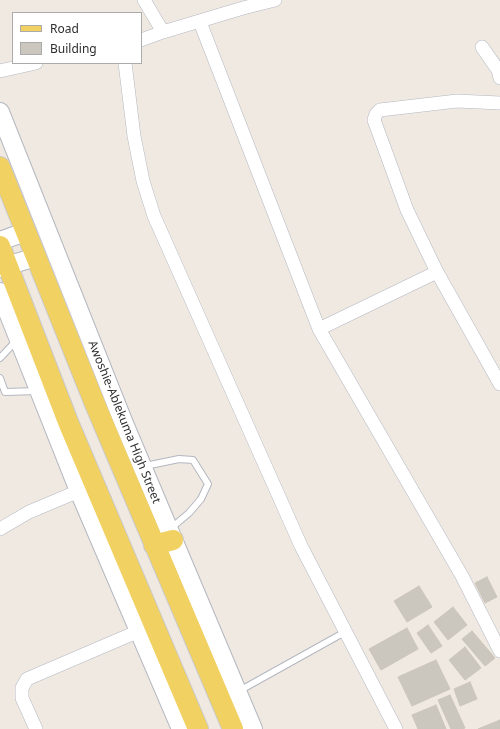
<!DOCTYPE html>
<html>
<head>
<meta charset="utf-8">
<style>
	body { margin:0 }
	#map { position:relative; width:500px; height:729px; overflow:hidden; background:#efe9e1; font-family:"Noto Sans",sans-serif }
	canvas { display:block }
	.legend { position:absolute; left:12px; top:12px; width:130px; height:52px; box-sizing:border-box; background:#fff; border:1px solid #ababab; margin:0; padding:5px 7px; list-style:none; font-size:12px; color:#2e2e2e }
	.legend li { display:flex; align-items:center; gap:8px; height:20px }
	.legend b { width:20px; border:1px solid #ababab }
</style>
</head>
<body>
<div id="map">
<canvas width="500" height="729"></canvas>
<ul class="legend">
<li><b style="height:5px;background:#f2d163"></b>Road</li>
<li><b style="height:11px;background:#cbc7bf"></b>Building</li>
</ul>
</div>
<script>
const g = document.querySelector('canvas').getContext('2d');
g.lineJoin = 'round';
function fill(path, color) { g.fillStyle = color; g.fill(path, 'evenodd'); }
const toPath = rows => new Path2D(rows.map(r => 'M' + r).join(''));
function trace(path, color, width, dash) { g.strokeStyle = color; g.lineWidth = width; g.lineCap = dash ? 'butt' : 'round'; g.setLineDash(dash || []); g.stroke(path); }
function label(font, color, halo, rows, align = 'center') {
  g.font = font + ' "Noto Sans",sans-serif'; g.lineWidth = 3; g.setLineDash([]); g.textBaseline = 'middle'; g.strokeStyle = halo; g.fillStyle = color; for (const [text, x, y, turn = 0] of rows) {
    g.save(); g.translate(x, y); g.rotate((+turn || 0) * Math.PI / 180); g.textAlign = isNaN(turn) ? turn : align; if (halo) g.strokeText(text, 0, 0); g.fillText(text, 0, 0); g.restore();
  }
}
const building = toPath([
	[487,577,497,597,485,603,475,583,487,577],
	[419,586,432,607,407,622,394,601,419,586],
	[453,607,467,625,448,640,434,622,453,607],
	[428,625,442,646,431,653,417,633,428,625],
	[407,628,418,649,381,670,369,649,407,628],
	[472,631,495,658,485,666,462,639,472,631],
	[465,647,481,668,465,680,449,660,465,647],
	[436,660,450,689,412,706,398,677,436,660],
	[470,682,477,699,460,706,454,689,470,682],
	[450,695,465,728,462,729,451,729,438,700,450,695],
	[436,705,446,729,418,729,412,715,436,705],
	[500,720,500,729,478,729,500,720]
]);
const lane = toPath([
	[0,358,17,340],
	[0,378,5,392,37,391],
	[145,466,179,459,193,460,208,484,201,499,189,513,170,529],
	[239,691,345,632]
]);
const street = toPath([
	[144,0,163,32],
	[200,22,319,329,462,576,500,651],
	[141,40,163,32,243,8,275,0],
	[482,47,498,70,500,78],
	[125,63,134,136,143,181,154,216,301,546,396,729],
	[0,71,36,63],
	[500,103,457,101,380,110,376,114,374,120,407,210,437,272,500,384],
	[319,329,437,272],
	[0,529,29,512,79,491],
	[36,729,22,698,22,688,27,679,139,631]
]);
const secondary = toPath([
	[0,112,123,421,253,729],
	[0,241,25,232],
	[0,268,36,257],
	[0,292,79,491,181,729]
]);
const primary = toPath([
	[0,167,95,404,233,729],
	[0,246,68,422,198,729],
	[154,545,173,540]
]);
const streetNames = [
	["Awoshie-Ablekuma High Street",124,422,68]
];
fill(building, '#cbc7bf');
trace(building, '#cbc5ba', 1);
trace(lane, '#b4b7c1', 8);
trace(street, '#b4b7c1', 14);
trace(secondary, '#b4b7c1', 20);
trace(primary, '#c9c9c9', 22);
trace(lane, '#fff', 6);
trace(street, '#fff', 13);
trace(secondary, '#fff', 18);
trace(primary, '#f2d163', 20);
label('12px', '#2e2e2e', '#fff', streetNames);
</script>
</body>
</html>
